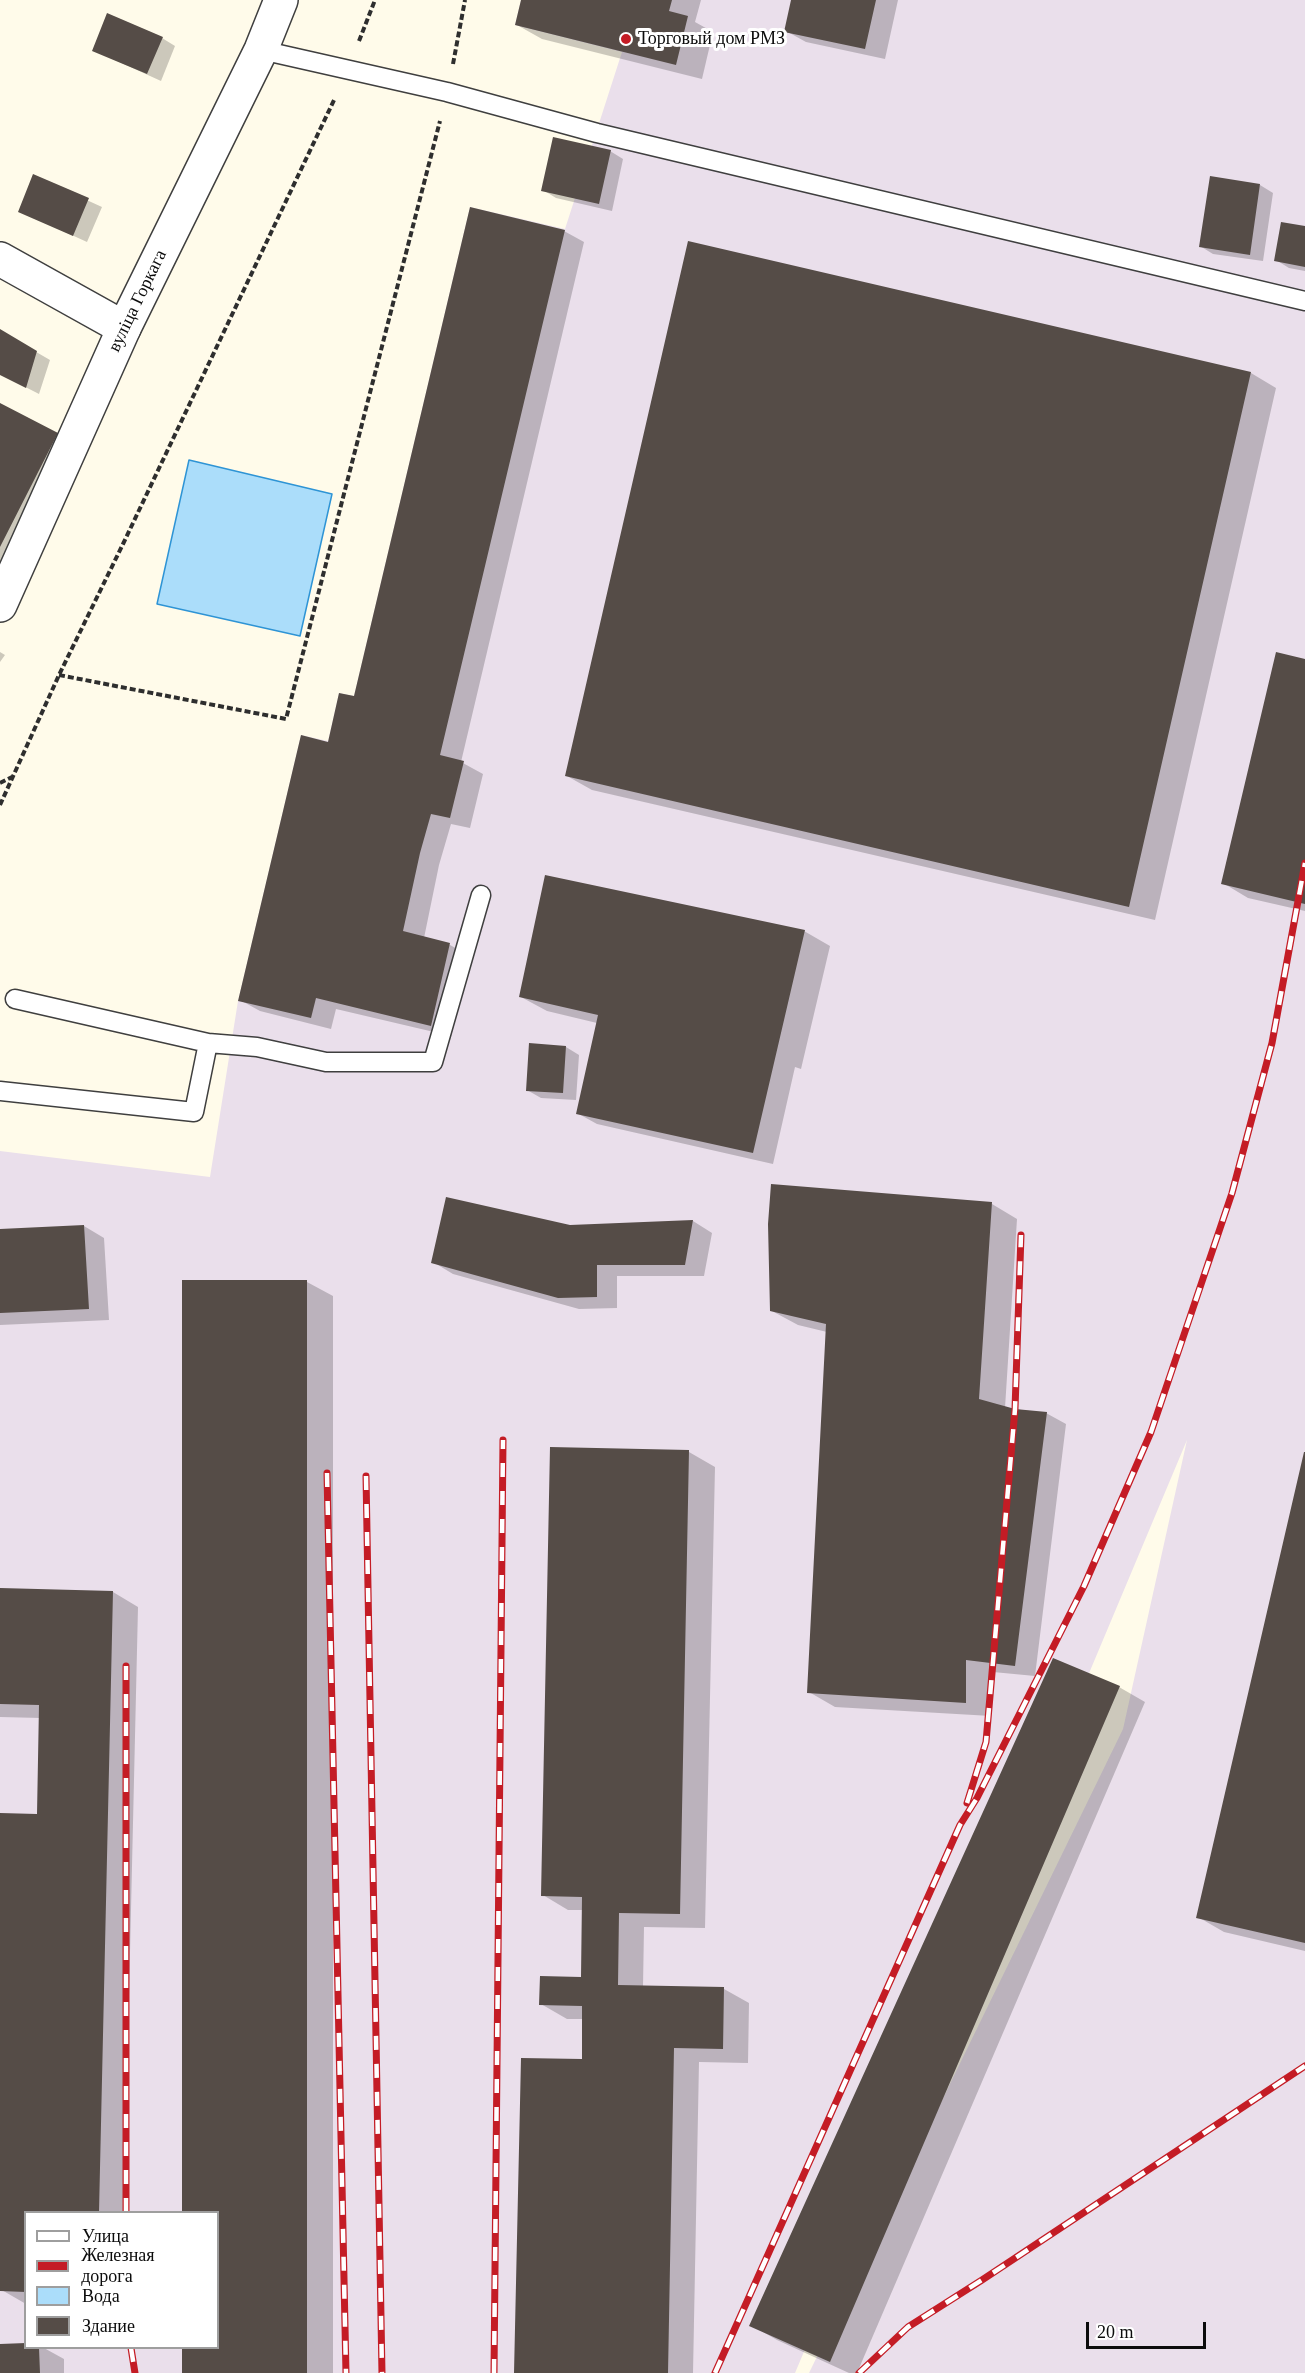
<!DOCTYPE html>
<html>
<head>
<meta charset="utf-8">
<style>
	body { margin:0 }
	#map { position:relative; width:1305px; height:2373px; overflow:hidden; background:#fffbea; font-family:"Times New Roman",serif }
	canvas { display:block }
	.legend { position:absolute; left:24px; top:2211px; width:195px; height:138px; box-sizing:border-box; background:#fff; border:2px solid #9e9e9e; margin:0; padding:8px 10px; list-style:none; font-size:18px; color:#0c0c0c }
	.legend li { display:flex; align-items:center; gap:12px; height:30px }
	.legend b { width:30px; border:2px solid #9e9e9e }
	.scale { position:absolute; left:1086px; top:2322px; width:120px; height:27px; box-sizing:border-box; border:3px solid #0c0c0c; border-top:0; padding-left:8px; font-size:18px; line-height:21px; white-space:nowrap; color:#0c0c0c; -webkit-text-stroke:4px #fff; paint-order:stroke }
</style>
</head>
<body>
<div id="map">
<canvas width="1305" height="2373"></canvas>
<ul class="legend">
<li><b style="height:8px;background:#fff"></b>Улица</li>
<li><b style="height:8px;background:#c41c25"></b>Железная дорога</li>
<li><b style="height:16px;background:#abddfa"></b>Вода</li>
<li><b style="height:16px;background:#554c47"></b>Здание</li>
</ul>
<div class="scale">20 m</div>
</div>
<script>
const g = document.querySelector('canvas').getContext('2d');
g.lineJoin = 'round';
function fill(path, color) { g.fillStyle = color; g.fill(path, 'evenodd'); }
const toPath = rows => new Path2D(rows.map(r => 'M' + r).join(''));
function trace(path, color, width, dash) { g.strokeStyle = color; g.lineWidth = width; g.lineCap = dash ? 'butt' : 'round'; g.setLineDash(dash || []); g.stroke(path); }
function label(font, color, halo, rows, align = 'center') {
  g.font = font + ' "Times New Roman",serif'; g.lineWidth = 6; g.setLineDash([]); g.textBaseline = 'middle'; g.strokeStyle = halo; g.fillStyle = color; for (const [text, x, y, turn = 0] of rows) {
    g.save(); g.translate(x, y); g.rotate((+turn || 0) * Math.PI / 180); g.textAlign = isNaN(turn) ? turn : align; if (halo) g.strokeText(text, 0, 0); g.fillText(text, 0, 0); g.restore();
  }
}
const industrial = toPath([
	[521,0,1305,0,1305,2373,809,2373,1123,1729,1187,1440,795,2373,0,2373,0,1151,210,1177,238,1001,301,735,328,741,339,693,354,696,470,207,565,229,622,52,515,25],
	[26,2212,218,2212,218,2348,26,2348]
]);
const water = toPath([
	[189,460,332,494,300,636,157,604,189,460]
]);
const shadow = toPath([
	[523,0,701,0,695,22,713,32,702,79,542,39,517,25],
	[792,0,898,0,885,59,806,42,786,31],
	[162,38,175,46,161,81,93,50],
	[610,151,623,159,612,211,556,198,543,190],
	[34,176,102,207,87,242,19,211],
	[1260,185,1273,193,1263,261,1213,254,1200,246],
	[1305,228,1305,271,1289,268,1276,260],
	[564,231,584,242,461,762,483,774,470,828,451,824,439,865,424,938,450,945,470,956,451,1036,336,1009,331,1029,260,1011,240,1000,329,743,355,698],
	[0,331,50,360,39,394,0,374],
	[1251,373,1276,388,1155,920,592,790,567,776],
	[0,405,77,445,0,573],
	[0,652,5,655,0,662],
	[1305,660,1305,911,1248,898,1223,883],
	[804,931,830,946,801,1069,795,1067,773,1164,597,1124,577,1113,597,1023,547,1011,521,997],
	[566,1047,579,1055,576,1100,541,1098,527,1090],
	[992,1204,1017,1219,1005,1408,1046,1413,1066,1424,1035,1676,993,1672,991,1716,835,1707,809,1692,827,1332,798,1325,772,1311],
	[693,1221,712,1233,704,1276,617,1276,617,1308,579,1309,453,1274,433,1262,570,1226],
	[84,1226,104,1238,109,1320,0,1325,0,1231],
	[184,1282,307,1282,333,1296,333,2373,184,2373,184,2348,218,2348,218,2212,184,2212],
	[552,1449,689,1452,715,1467,705,1928,644,1927,643,1987,724,1989,749,2003,748,2063,699,2062,693,2373,515,2373,583,2061,584,2019,567,2019,541,2004,582,1978,584,1910,568,1910,543,1895],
	[1305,1455,1305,1951,1224,1932,1198,1917],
	[0,1589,113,1592,138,1607,124,2212,26,2212,26,2304,0,2289,0,1815,38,1816,41,1718,0,1717],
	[1119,1687,1145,1702,857,2373,849,2373,777,2340,751,2325],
	[0,2345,44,2348,64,2359,64,2373,0,2373]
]);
const building = toPath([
	[521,0,672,0,669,11,688,16,676,65,515,25],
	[791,0,876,0,865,49,784,32],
	[107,13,163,37,147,74,92,51],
	[553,137,611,150,599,204,541,191],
	[33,174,89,198,73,236,18,212],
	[1210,176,1260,184,1250,255,1199,247],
	[470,207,565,230,440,755,464,761,450,818,431,814,420,853,403,931,450,943,431,1026,316,998,311,1018,238,1001,301,735,328,742,339,693,354,696],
	[1281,222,1305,226,1305,267,1274,261],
	[688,241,1251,372,1129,907,565,776],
	[0,329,37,351,26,388,0,375],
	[0,403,58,433,0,547],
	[1276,652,1305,659,1305,904,1221,884],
	[545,875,805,930,753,1153,576,1114,598,1015,519,997],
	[529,1043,566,1046,563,1093,526,1091],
	[771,1184,992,1202,979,1399,1015,1409,1047,1412,1015,1666,966,1660,966,1703,807,1693,826,1324,770,1311,768,1224],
	[446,1197,570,1225,693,1220,685,1265,597,1265,597,1297,558,1298,431,1263],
	[84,1225,89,1309,0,1313,0,1229],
	[182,1280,307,1280,307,2373,182,2373,182,2348,218,2348,218,2212,182,2212],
	[550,1447,689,1450,680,1914,619,1913,618,1985,724,1987,723,2049,674,2048,668,2373,514,2373,521,2058,582,2059,582,2006,539,2005,540,1976,581,1977,582,1897,541,1896],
	[1304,1452,1305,1452,1305,1943,1196,1918],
	[0,1588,113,1591,99,2212,26,2212,26,2292,0,2291,0,1813,37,1814,39,1705,0,1704],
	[1053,1658,1120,1686,830,2362,749,2326],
	[26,2343,26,2348,39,2348,40,2373,0,2373,0,2344]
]);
const path = toPath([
	[359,41,375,0],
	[453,64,465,0],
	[59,675,286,719,440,121],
	[0,783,12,777],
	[0,805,59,675,123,544,335,98]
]);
const service = toPath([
	[261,50,447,92,597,133,1305,301],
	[208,1043,257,1047,326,1062,433,1062,481,895],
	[0,1091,194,1112,208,1043,15,999]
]);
const minor = toPath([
	[0,259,124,328]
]);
const tertiary = toPath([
	[0,605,124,328,261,50,281,0]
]);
const rail = toPath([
	[327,1473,346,2373],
	[366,1476,382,2373],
	[126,1666,126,2212],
	[967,1803,986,1742,1015,1409,1021,1235],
	[131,2348,135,2373],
	[494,2373,503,1440],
	[715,2373,960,1825,977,1798,1084,1586,1151,1432,1232,1193,1272,1043,1305,863],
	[859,2373,908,2327,982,2280,1305,2066]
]);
const markers = [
	[626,39,6,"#c41c25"]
];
const poiNames = [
	["Торговый дом РМЗ",638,39]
];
const streetNames = [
	["вуліца Горкага",138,301,-64]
];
fill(industrial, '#eadfeb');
fill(water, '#abddfa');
trace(water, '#2e94d5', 1.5);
fill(shadow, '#0003');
fill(building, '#554c47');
trace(service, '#3f3f3f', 21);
trace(minor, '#3f3f3f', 36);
trace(tertiary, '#3f3f3f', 36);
trace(path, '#2e2e2e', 4, [6, 3]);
trace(service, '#fff', 18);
trace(minor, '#fff', 33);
trace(tertiary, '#fff', 33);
trace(rail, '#c41c25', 7);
trace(rail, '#fff', 4.5, [14]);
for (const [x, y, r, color] of markers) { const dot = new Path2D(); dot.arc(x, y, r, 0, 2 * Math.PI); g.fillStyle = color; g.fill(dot); trace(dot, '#fff', 2); }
label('18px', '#0c0c0c', '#fff', poiNames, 'left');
label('18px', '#0c0c0c', '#fff', streetNames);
</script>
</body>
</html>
